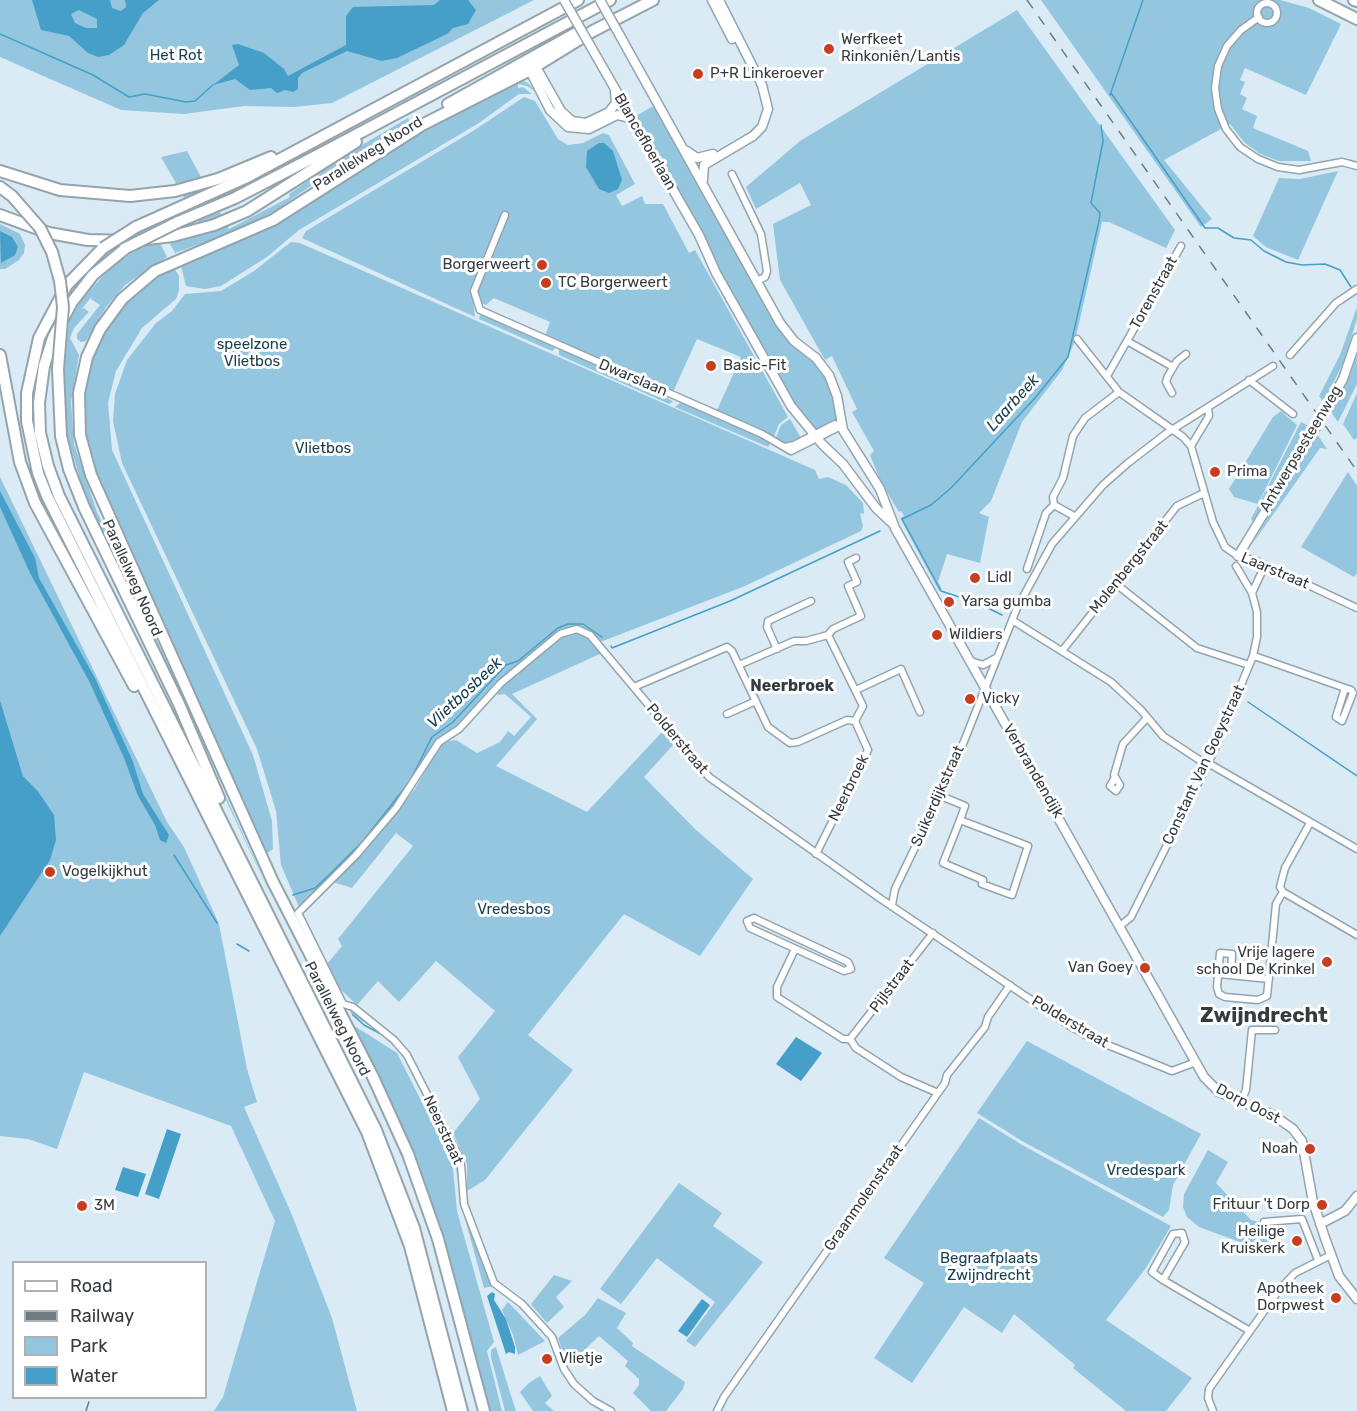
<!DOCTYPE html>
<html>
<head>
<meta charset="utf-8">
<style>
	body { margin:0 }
	#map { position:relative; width:1357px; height:1411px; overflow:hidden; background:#daebf5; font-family:Rubik,sans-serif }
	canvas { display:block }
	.legend { position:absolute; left:12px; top:1261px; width:195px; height:138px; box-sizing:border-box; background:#fff; border:2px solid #aeb1b3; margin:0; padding:8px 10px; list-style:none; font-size:18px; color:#353c40 }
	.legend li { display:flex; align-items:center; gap:12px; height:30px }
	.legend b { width:30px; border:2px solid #aeb1b3 }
</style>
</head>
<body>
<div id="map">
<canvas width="1357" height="1411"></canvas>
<ul class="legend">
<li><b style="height:8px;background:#fff"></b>Road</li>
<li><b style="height:8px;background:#707a81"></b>Railway</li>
<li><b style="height:16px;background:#94c6df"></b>Park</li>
<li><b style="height:16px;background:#459fc8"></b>Water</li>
</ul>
</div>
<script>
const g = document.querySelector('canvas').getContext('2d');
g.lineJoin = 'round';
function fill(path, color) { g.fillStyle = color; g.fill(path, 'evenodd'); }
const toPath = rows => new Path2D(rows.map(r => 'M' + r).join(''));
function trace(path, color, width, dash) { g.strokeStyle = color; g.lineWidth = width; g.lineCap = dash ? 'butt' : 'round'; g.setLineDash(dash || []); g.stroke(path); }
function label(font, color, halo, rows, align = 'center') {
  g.font = font + ' Rubik,sans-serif'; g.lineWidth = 6; g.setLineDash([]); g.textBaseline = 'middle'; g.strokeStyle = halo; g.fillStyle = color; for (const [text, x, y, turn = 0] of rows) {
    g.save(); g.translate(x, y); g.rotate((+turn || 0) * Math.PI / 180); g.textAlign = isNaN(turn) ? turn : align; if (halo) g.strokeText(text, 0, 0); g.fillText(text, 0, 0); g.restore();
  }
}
const green = toPath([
	[0,0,534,0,332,103,294,107,244,106,184,114,121,110,0,57],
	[1041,0,1280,0,1309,8,1341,24,1306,95,1245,68,1240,80,1245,82,1240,94,1247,98,1242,109,1257,116,1253,128,1308,151,1311,161,1279,161,1260,154,1244,142,1230,124,1164,160,1212,219,1201,227],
	[1017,10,1175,230,1166,248,1109,222,1102,222,1075,341,1062,370,1022,422,991,501,979,513,989,517,980,563,947,554,938,582,942,589,939,591,900,518,904,516,901,511,899,512,881,482,870,455,874,451,852,412,857,409,832,356,825,360,780,280,773,224,811,205,800,183,756,209,746,187,800,141],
	[523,81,528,83,536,92,527,86,518,84,518,88,523,87,532,94,519,94,479,123,299,230,267,257,221,286,205,289,186,286,180,262,212,249,208,241,175,253,169,242,205,234,161,157,187,151,229,229,290,197,289,194,350,152,408,118,411,123,343,163,275,211,231,233,235,240,395,144,514,82],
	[524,97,535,101,558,139,568,145,583,143,603,133,609,135,635,184,616,195,622,206,642,196,645,204,663,204,689,253,695,250,788,417,779,424,773,439,714,411,718,408,741,357,697,339,673,392,545,336,550,322,494,298,486,305,473,300,475,317,302,238,306,231,473,131],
	[655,105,776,320,815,360,830,380,838,419,818,431,795,408,634,117],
	[1338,171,1298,260,1266,247,1253,236,1279,178,1300,179],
	[0,224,20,234,25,245,24,253,19,260,5,269,0,269],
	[291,242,300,243,815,470,819,479,828,477,846,485,863,503,864,514,860,513,863,526,861,531,745,586,603,641,599,641,581,627,571,626,552,637,504,679,464,720,438,739,394,808,369,838,299,907,281,865,276,811,257,749,122,463,113,421,115,394,127,360,156,323,172,311,185,294,221,291,254,271],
	[160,243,167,257,125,285,106,307,86,341,81,342,77,339,77,334,100,305,91,299,92,296,81,310,84,308,89,312,74,328,70,338,79,355,71,402,74,444,97,512,185,701,207,751,206,753,273,900,224,796,169,670,96,521,80,479,67,434,64,370,69,320,84,296,110,269,141,246],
	[172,265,179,276,179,290,176,299,142,328,116,371,108,403,112,450,253,755,272,821,273,849,266,854,294,913,350,1026,353,1025,397,1053,447,1152,453,1169,457,1211,494,1342,487,1351,502,1411,486,1411,435,1217,271,867,101,493,82,428,86,373,104,327,138,288],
	[1357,307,1357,319,1343,363,1324,402,1319,396,1340,355],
	[480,315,492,318,557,347,552,351,479,319],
	[559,348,671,400,673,402,669,404,559,355],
	[1357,356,1357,384,1338,422,1331,412,1347,383],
	[1357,393,1357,438,1354,440,1343,424],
	[681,402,758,436,770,444,768,447,675,407],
	[1281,411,1297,425,1258,504,1234,497,1229,489,1273,417],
	[790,419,801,438,787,445,775,440,781,425],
	[1301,422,1309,426,1253,521,1251,519],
	[1317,434,1327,449,1320,448,1251,546],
	[1348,472,1357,486,1357,573,1354,577,1301,547],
	[0,477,167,822,184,847,219,924,247,1069,257,1102,244,1107,292,1215,332,1318,357,1411,214,1411,223,1397,275,1221,231,1126,84,1072,57,1149,28,1139,0,1136,0,936,12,915,37,790,23,776,0,700],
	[576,631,586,635,602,653,512,694,537,719,496,766,587,812,663,731,674,744,644,777,695,829,753,879,700,956,624,914,528,1035,573,1070,485,1180,467,1191,467,1164,453,1133,480,1099,458,1057,495,1011,436,961,399,1002,378,981,357,1005,339,988,327,964,342,946,338,939,413,846,396,833,352,888,333,882,386,825,415,789,442,742,456,740,477,753,500,742,508,731,514,736,531,717,505,694,498,695,496,691,561,635],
	[348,1007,392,1039,405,1053,456,1155,460,1171,461,1199,493,1286,484,1288,462,1208,454,1155,403,1054,380,1032,352,1015],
	[1027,1041,1201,1134,1173,1185,1169,1210,1163,1217,1022,1141,977,1113],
	[979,1118,1022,1145,1171,1226,1146,1268,1106,1320,1192,1378,1166,1411,1126,1411,1073,1368,1075,1365,1014,1314,1002,1333,964,1307,912,1383,874,1358,924,1283,884,1258],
	[1208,1150,1228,1162,1216,1183,1251,1220,1271,1225,1284,1250,1275,1255,1199,1227,1187,1217,1183,1207,1184,1194],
	[679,1183,722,1213,713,1226,763,1262,695,1347,686,1341,715,1302,657,1258,621,1304,600,1289],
	[554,1275,572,1281,556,1297,564,1307,547,1323,531,1304],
	[598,1298,626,1313,617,1328,633,1343,632,1346,685,1382,683,1389,666,1411,651,1411,633,1393,639,1385,639,1379,625,1366,628,1361,599,1336,568,1366,558,1338,585,1315],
	[508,1302,545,1341,518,1355,513,1335,502,1310],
	[496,1347,508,1386,516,1411,505,1411,491,1357,491,1350],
	[540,1376,552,1396,545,1403,554,1411,533,1411,520,1392,529,1383]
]);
const water = toPath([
	[32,0,110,0,112,8,121,11,126,7,125,0,159,0,143,13,124,45,109,55,98,57,88,53,69,36,41,30],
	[79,10,97,19,97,28,86,28,75,23,71,14],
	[440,0,468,0,476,10,468,24,453,28,447,34,397,58,382,61,347,51,302,73,298,78,298,89,293,92,285,90,277,93,271,88,250,90,235,79,213,85,239,65,232,45,238,44,264,53,284,69,288,76,346,45,346,16,353,7,434,5],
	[599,143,604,143,613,151,622,180,618,189,609,193,599,189,586,167,587,151],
	[0,231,12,237,18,247,15,255,1,263],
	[0,491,35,558,39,578,95,678,133,762,143,794,169,835,166,843,160,840,155,825,138,796,124,758,89,681,30,573,0,507],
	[0,700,23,776,37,790,54,815,56,840,50,860,0,936],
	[796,1037,822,1053,801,1081,776,1064],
	[167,1129,181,1134,159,1199,145,1194],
	[123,1167,146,1174,138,1197,115,1190],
	[492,1292,495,1294,494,1300,506,1319,515,1347,515,1354,509,1352,506,1354,487,1296],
	[702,1299,710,1305,687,1337,678,1331]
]);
const stream = toPath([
	[0,34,93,75,129,97,145,94,186,102,195,101,213,85],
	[1111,93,1205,228,1218,228,1234,238,1251,240,1264,251,1286,262,1302,265,1325,264,1340,270,1351,287],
	[1110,95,1143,0],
	[1002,615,978,603,941,591,902,519,931,505,951,488,1035,398,1068,357,1099,221,1100,213,1091,203,1103,141,1101,125],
	[611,646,612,648,730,601,880,531],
	[1248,702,1357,776],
	[410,781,432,737,453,722,506,665,518,661,558,628,568,624,583,624,602,637],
	[174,855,217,923],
	[293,895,315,888,330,874,363,841,407,785],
	[237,944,249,951],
	[353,1015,364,1025,379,1033]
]);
const street = toPath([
	'1257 13a10 10 0 1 1 20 0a10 10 0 1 1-20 0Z',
	[1259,17,1241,30,1227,46,1218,66,1215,88,1218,109,1226,129,1240,147,1258,159,1278,167,1299,170,1342,162,1357,166],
	[732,174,761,234,767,271,765,277,757,281],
	[505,215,474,291,480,310,762,434,791,451,841,426],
	[1077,339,1119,392,1183,437,1191,446,1213,522,1225,547,1238,556,1257,561,1357,608],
	[1127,341,1173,367],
	[1290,355,1336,303,1357,289],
	[1107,376,1181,246],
	[1249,380,1293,414],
	[1172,393,1166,382,1168,376,1177,361,1186,354],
	[1191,446,1209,416,1208,408],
	[785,447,794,445,835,424,841,426],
	[1054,505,1074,516],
	[1027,569,1046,513,1054,505,1053,497,1063,478,1073,436,1085,418,1119,392],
	[1116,584,1197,648,1249,665],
	[1252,593,1265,565],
	[1012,620,1111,682,1141,710,1163,736,1207,765],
	[777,649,767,627,768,621,811,601],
	[1062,651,1177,506,1204,493],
	[1253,656,1257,657,1345,688,1351,690,1353,693,1342,721,1336,717,1345,688],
	[971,661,983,665,996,658],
	[739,665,794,641,806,641,828,635,833,629,861,616,848,586,857,582,848,562,856,558],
	[634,687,727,647,732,651,768,727,790,743,798,742,847,720,855,721],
	[856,690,901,669,920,712],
	[727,714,756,701],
	[1208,763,1357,849],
	[1114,779,1110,786,1116,791,1120,785,1114,775,1123,744,1146,719],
	[941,796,965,806,960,820,1028,846,1012,895,982,884,983,880,943,863,960,820],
	[816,854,868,750,855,721,863,706,828,635],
	[1283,892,1357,935],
	[1283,892,1280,887,1285,868,1310,823],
	[892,905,895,889,955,764,1017,608,1052,544,1103,485,1128,463,1167,433,1273,366],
	[754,918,848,962,851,969,844,971,750,928,747,921,754,918],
	[1120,926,1131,917,1212,755,1253,656,1257,637,1257,612,1252,593,1236,566],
	[795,949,777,987,777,997,843,1039,850,1039],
	[1219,974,1269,979],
	[1231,975,1232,954,1220,953,1217,987,1219,994,1225,997,1258,1000,1267,996,1276,904,1283,892],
	[850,1039,933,933],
	[850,1039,856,1048,901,1077,938,1093],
	[1241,1101,1246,1090,1252,1030,1275,1030],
	[1264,1222,1302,1219,1318,1260],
	[1163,1280,1185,1242,1182,1233,1173,1234,1152,1272,1163,1280,1250,1331],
	[611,1411,593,1401,574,1384,564,1369,552,1337,522,1304,494,1283,464,1204,461,1165,458,1155,407,1055,394,1040,353,1007,343,1004,298,913,356,855,396,808,439,742,459,729,501,683,560,634,577,629,590,635,709,777,881,899,1070,1026,1093,1039,1172,1071,1196,1062],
	[717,1411,724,1397,945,1083,947,1075,985,1027,988,1017,1010,985],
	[1213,1411,1208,1398,1209,1389,1279,1290,1295,1273,1331,1255]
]);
const secondary = toPath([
	[712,0,732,39],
	[619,34,780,323,794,341,816,358,829,375,837,396,843,430,880,489,895,528,1204,1077,1219,1092,1273,1115,1293,1129,1302,1141,1313,1202,1325,1238,1339,1276,1357,1299],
	[591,47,699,235,716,273,791,406,822,444,843,464,876,508,892,523],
	[531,63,536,67,561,111,572,121,586,123,609,112,616,103,615,92],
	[527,65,550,110,568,127,589,129,617,115,627,117,632,122],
	[687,151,697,158,713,154],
	[703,180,704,165,753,136,762,127,768,109,762,85,719,0],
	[1326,409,1343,379,1357,338],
	[1238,556,1315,429],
	[1320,1224,1345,1211,1357,1196]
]);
const highway = toPath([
	[1319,0,1357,19],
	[1354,0,1357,1],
	[448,104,576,33],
	[0,171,60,190,130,196,175,191,218,179,271,157],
	[0,187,12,196],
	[0,215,49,233,88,240,130,241,173,236,214,225,247,211,356,142],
	[178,222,235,198,320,154,610,0],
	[136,227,245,178,578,0],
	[103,248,67,285,39,338,27,393,27,421,38,473,47,496,367,1132,410,1246,453,1411],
	[126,248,93,275,72,302,53,338,44,366,39,403,40,433,48,466,59,496,376,1130,414,1228,462,1411],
	[0,355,20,462,35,503,134,686],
	[58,369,61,436,69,469,84,507,179,704,219,798],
	[484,1411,438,1239,408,1154,373,1077,273,882,91,475,80,435,79,393,87,357,100,329,122,299,155,271,273,220,422,125,528,71,593,31,653,0]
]);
const rail = toPath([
	[1027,0,1357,471],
	[86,1411,90,1398]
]);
const secondaryBridge = toPath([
	[564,0,591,47],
	[600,0,619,34],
	[1315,429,1326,409]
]);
const highwayBridge = toPath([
	[12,196,40,228,52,252,60,281,63,307,58,369],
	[103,248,136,227],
	[126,248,178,222]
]);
const markers = [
	[829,49,6,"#c83d1e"],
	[698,74,6,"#c83d1e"],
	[542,265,6,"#c83d1e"],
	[546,283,6,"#c83d1e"],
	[711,366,6,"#c83d1e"],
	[1215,472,6,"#c83d1e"],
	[975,578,6,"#c83d1e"],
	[949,602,6,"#c83d1e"],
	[937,635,6,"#c83d1e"],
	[970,699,6,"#c83d1e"],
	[50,872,6,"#c83d1e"],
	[1327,962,6,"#c83d1e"],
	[1145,968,6,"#c83d1e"],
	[1310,1149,6,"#c83d1e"],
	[1322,1205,6,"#c83d1e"],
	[82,1206,6,"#c83d1e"],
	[1297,1241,6,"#c83d1e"],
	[1336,1298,6,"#c83d1e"],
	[547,1359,6,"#c83d1e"]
];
const poiNames = [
	["Werfkeet",841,40],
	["Rinkoniên/Lantis",841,57],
	["P+R Linkeroever",710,74],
	["Borgerweert",530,265,"right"],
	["TC Borgerweert",558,283],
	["Basic-Fit",723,366],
	["Prima",1227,472],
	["Lidl",987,578],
	["Yarsa gumba",961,602],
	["Wildiers",949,635],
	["Vicky",982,699],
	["Vogelkijkhut",62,872],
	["Vrije lagere",1315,953,"right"],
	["school De Krinkel",1315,970,"right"],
	["Van Goey",1133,968,"right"],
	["Noah",1298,1149,"right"],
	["Frituur 't Dorp",1310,1205,"right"],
	["3M",94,1206],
	["Heilige",1285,1232,"right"],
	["Kruiskerk",1285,1249,"right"],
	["Apotheek",1324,1289,"right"],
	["Dorpwest",1324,1306,"right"],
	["Vlietje",559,1359]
];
const parkNames = [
	["Het Rot",176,56],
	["speelzone",252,345],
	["Vlietbos",252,362],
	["Vlietbos",323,449],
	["Vredesbos",514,910],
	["Vredespark",1146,1171],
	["Begraafplaats",989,1259],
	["Zwijndrecht",989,1276]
];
const streetNames = [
	["Blancefloerlaan",645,142,60],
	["Parallelweg Noord",368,154,-32],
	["Torenstraat",1154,293,-61],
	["Dwarslaan",633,378,23],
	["Antwerpsesteenweg",1301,449,-59],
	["Molenbergstraat",1129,567,-51],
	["Laarstraat",1275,571,23],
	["Parallelweg Noord",132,578,66],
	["Polderstraat",677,739,50],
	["Constant Van Goeystraat",1204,765,-65],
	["Verbrandendijk",1033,771,60],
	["Neerbroek",849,788,-64],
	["Suikerdijkstraat",938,796,-66],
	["Pijlstraat",892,986,-53],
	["Parallelweg Noord",337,1019,63],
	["Polderstraat",1070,1022,31],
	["Dorp Oost",1248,1104,27],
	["Neerstraat",443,1130,65],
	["Graanmolenstraat",864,1198,-55]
];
const waterNames = [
	["Laarbeek",1013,403,-48],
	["Vlietbosbeek",465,693,-43]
];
const neighbourhoodNames = [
	["Neerbroek",792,686]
];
const districtNames = [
	["Zwijndrecht",1264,1016]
];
fill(green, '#94c6df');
fill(water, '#459fc8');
trace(stream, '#459fc8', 1.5);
trace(street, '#94a4ad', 9);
trace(secondary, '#94a4ad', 11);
trace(highway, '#94a4ad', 14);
trace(street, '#fff', 6);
trace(secondary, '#fff', 8);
trace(highway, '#fff', 10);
trace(rail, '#707a81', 1.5, [10, 10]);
trace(secondaryBridge, '#94a4ad', 11, []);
trace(highwayBridge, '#94a4ad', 14, []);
trace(secondaryBridge, '#fff', 8);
trace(highwayBridge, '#fff', 10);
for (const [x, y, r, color] of markers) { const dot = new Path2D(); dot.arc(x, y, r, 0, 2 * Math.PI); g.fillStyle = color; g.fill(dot); trace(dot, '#fff', 2); }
label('15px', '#353c40', '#fff', poiNames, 'left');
label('15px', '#1a4153', '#fff', parkNames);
label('15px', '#353c40', '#fff', streetNames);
label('italic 16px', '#163e50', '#fff', waterNames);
label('bold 16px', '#353c40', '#fff', neighbourhoodNames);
label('bold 21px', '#353c40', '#fff', districtNames);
</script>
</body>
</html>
